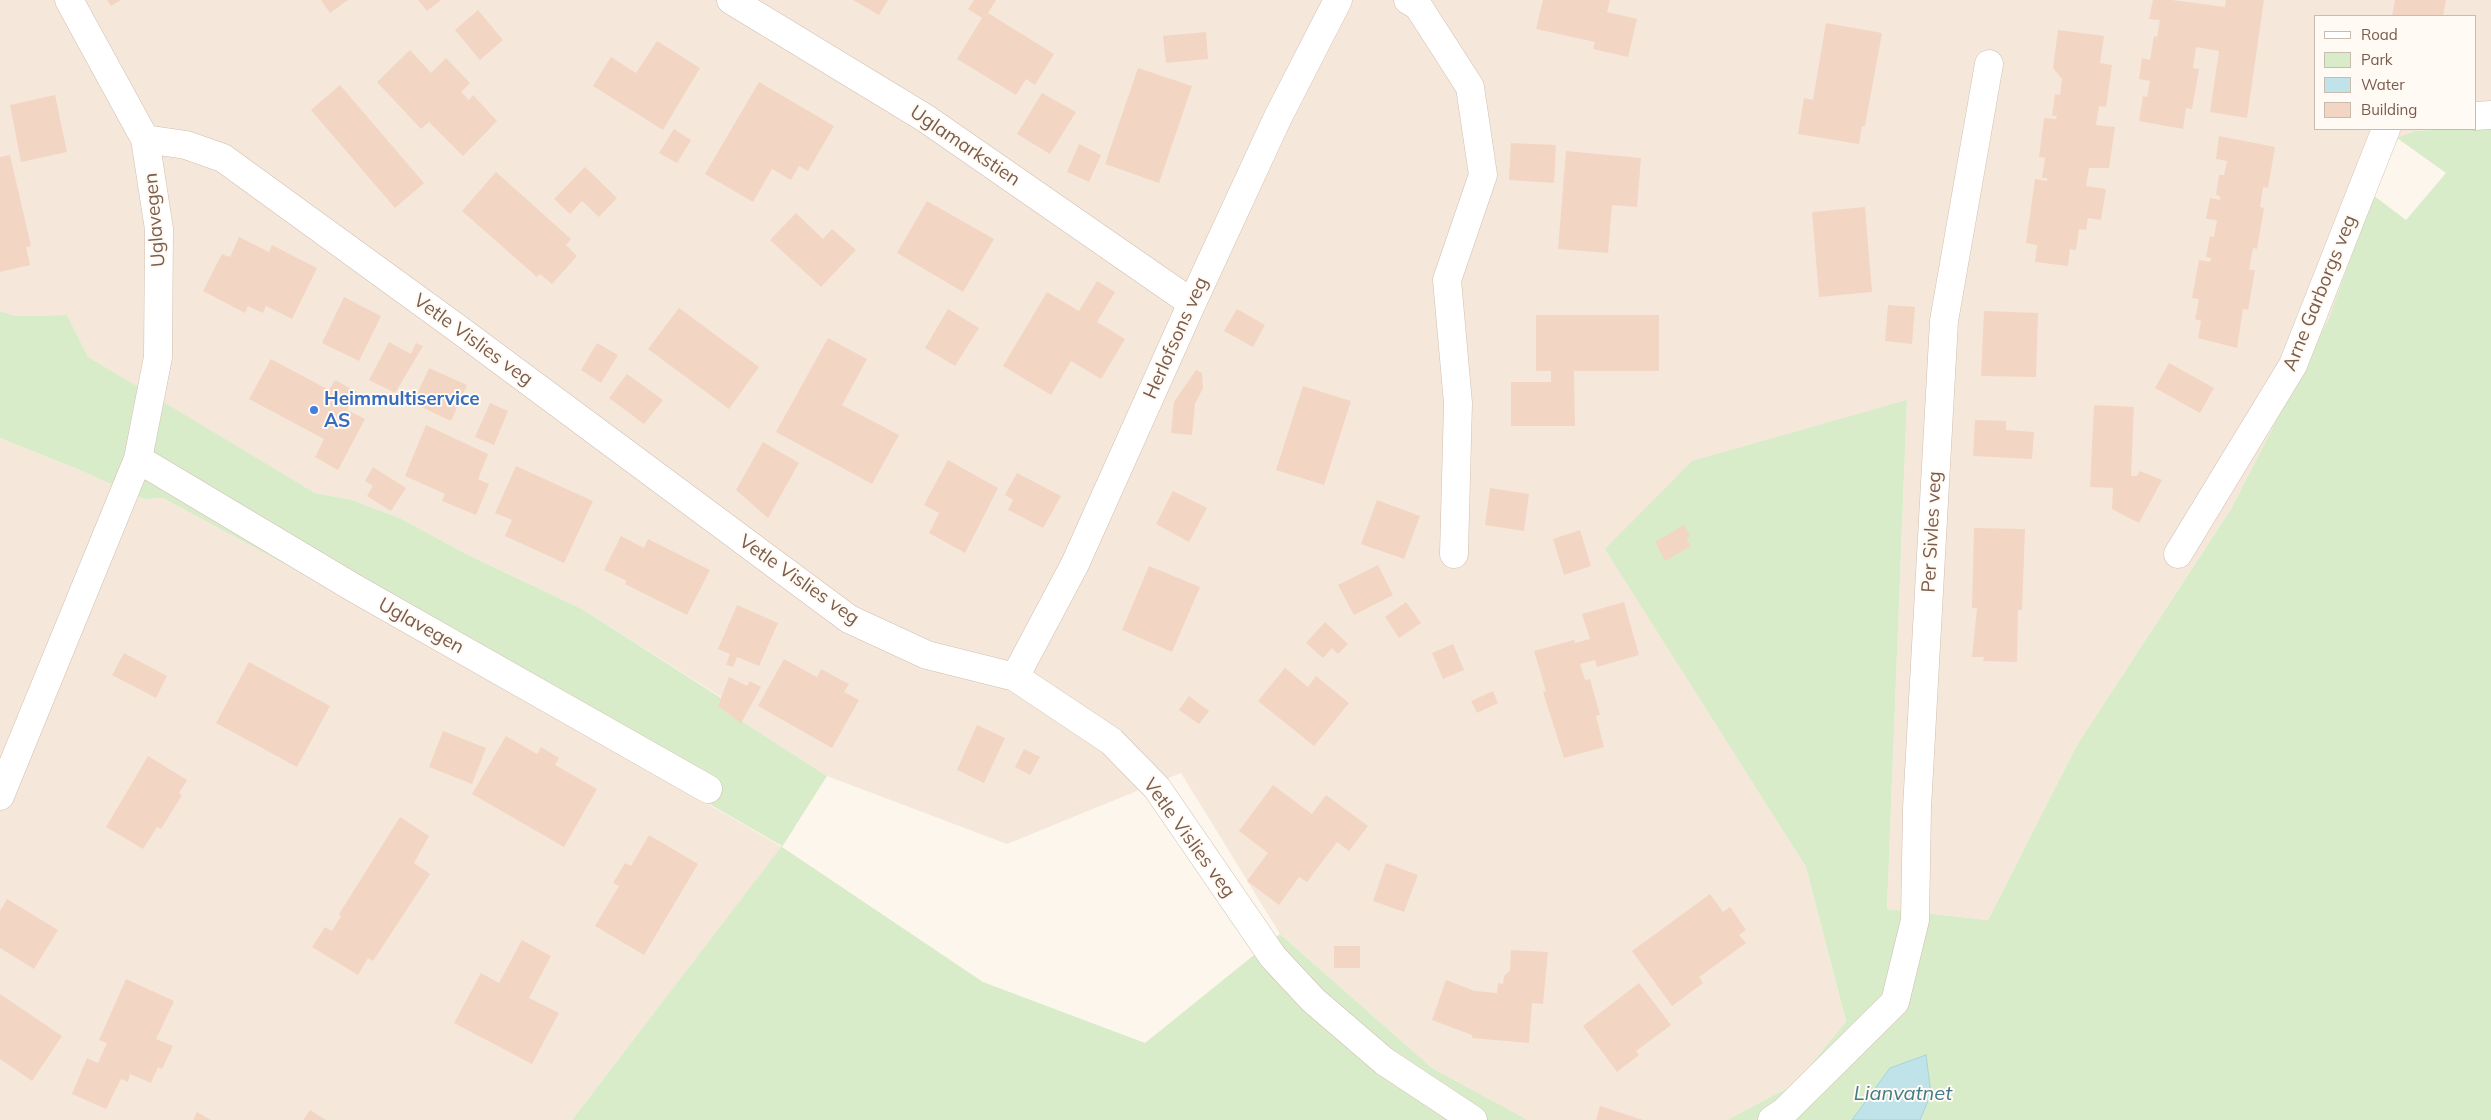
<!DOCTYPE html>
<html>
<head>
<meta charset="utf-8">
<style>
	body { margin:0 }
	#map { position:relative; width:2491px; height:1120px; overflow:hidden; background:#fdf6ec; font-family:Mulish,sans-serif }
	canvas { display:block }
	.legend { position:absolute; left:2314px; top:15px; width:162px; height:115px; box-sizing:border-box; background:#fffaf3; border:1px solid #cabbb1; margin:0; padding:6px 9px; list-style:none; font-size:15px; color:#7a5c4d }
	.legend li { display:flex; align-items:center; gap:10px; height:25px }
	.legend b { width:25px; border:1px solid #cabbb1 }
</style>
</head>
<body>
<div id="map">
<canvas width="2491" height="1120"></canvas>
<ul class="legend">
<li><b style="height:6px;background:#fff"></b>Road</li>
<li><b style="height:14px;background:#d8ecc9"></b>Park</li>
<li><b style="height:14px;background:#bfe3e8"></b>Water</li>
<li><b style="height:14px;background:#f3d5c3"></b>Building</li>
</ul>
</div>
<script>
const g = document.querySelector('canvas').getContext('2d');
g.lineJoin = 'round';
function fill(path, color) { g.fillStyle = color; g.fill(path, 'evenodd'); }
const toPath = rows => new Path2D(rows.map(r => 'M' + r).join(''));
function trace(path, color, width, dash) { g.strokeStyle = color; g.lineWidth = width; g.lineCap = dash ? 'butt' : 'round'; g.setLineDash(dash || []); g.stroke(path); }
function label(font, color, halo, rows, align = 'center') {
  g.font = font + ' Mulish,sans-serif'; g.lineWidth = 4; g.setLineDash([]); g.textBaseline = 'middle'; g.strokeStyle = halo; g.fillStyle = color; for (const [text, x, y, turn = 0] of rows) {
    g.save(); g.translate(x, y); g.rotate((+turn || 0) * Math.PI / 180); g.textAlign = isNaN(turn) ? turn : align; if (halo) g.strokeText(text, 0, 0); g.fillText(text, 0, 0); g.restore();
  }
}
const residential = toPath([
	[0,0,2491,0,2491,127,2475,127,2475,16,2315,16,2315,129,2451,129,2415,131,2397,139,2373,195,2329,318,2231,509,2077,745,1988,920,1887,909,1907,400,1606,549,1806,867,1846,1023,1795,1084,1727,1120,1528,1120,1432,1068,1280,934,1181,773,1007,844,827,776,718,706,721,697,582,609,466,554,400,518,352,500,315,493,173,409,88,357,67,315,16,316,0,311],
	[0,438,82,471,144,499,163,498,443,650,782,847,572,1120,0,1120]
]);
const green = toPath([
	[2491,127,2491,1120,1920,1120,1931,1094,1926,1055,1890,1068,1852,1120,1727,1120,1795,1084,1846,1022,1806,867,1605,549,1692,461,1907,400,1887,909,1988,920,2077,745,2231,509,2329,318,2373,195,2406,220,2446,173,2397,138,2415,131],
	[0,311,16,316,67,315,88,357,315,493,352,500,400,518,466,554,582,609,721,698,718,706,827,776,782,847,983,982,1145,1043,1280,934,1432,1068,1528,1120,572,1120,782,846,443,650,163,498,144,499,82,471,0,438]
]);
const water = toPath([
	[1926,1055,1931,1094,1920,1120,1852,1120,1890,1068,1926,1055]
]);
const building = toPath([
	[107,0,121,0,111,6],
	[321,0,348,0,330,13],
	[418,0,441,0,427,11],
	[853,0,888,0,879,15],
	[974,0,996,0,988,13,1054,54,1035,85,1026,79,1016,95,957,59,982,18,968,9],
	[1543,0,1610,0,1607,12,1637,19,1628,57,1593,49,1595,42,1536,29],
	[2153,0,2172,0,2225,7,2226,0,2264,0,2247,118,2210,112,2219,51,2196,47,2193,68,2199,69,2192,109,2186,108,2183,129,2139,121,2143,96,2147,97,2150,81,2139,79,2142,58,2150,60,2154,36,2157,37,2160,20,2149,19],
	[2395,0,2446,0,2443,16,2392,16],
	[478,10,503,40,480,60,455,30],
	[1826,23,1882,33,1865,126,1862,126,1859,144,1798,134,1804,98,1813,100],
	[2058,30,2104,36,2100,63,2112,65,2106,107,2099,106,2096,125,2115,127,2109,168,2089,168,2086,186,2106,189,2101,220,2088,218,2086,230,2079,229,2076,250,2070,249,2068,266,2035,262,2037,245,2026,243,2035,179,2047,181,2047,178,2042,178,2045,158,2039,157,2044,118,2056,119,2057,116,2052,116,2055,94,2060,95,2062,79,2053,68],
	[1206,32,1208,59,1166,63,1163,36],
	[657,41,700,68,663,130,593,86,611,57,636,73],
	[410,50,431,73,446,58,470,83,461,92,469,100,473,95,497,121,463,156,429,122,421,129,377,82],
	[1138,68,1192,86,1159,183,1105,164],
	[759,82,834,126,808,171,799,166,791,180,772,169,753,202,705,174],
	[340,85,424,183,395,208,311,110],
	[1042,93,1076,112,1050,154,1017,134],
	[55,95,67,152,21,162,10,105],
	[674,129,691,140,677,163,659,153],
	[2219,136,2275,147,2268,188,2263,187,2260,207,2264,208,2257,249,2253,248,2249,270,2255,270,2248,310,2243,309,2237,348,2198,338,2201,321,2195,319,2199,299,2192,298,2199,260,2210,262,2211,258,2206,257,2210,236,2214,237,2217,220,2206,219,2210,198,2220,200,2220,196,2216,195,2219,175,2224,175,2227,161,2216,159],
	[1511,143,1556,145,1554,183,1509,180],
	[1079,144,1101,155,1089,182,1067,172],
	[1566,151,1641,158,1637,207,1612,205,1608,253,1558,249],
	[10,155,31,246,26,247,30,265,0,272,0,157],
	[585,167,617,198,599,217,582,201,570,214,554,199],
	[496,172,571,239,566,245,577,256,552,284,540,274,537,277,462,211],
	[927,201,994,239,963,292,897,253],
	[1865,207,1872,292,1819,297,1812,212],
	[796,213,823,239,832,229,856,250,821,287,770,240],
	[239,237,269,252,272,245,317,268,292,319,266,306,263,313,248,306,245,313,203,291,222,254,230,257],
	[1097,281,1115,292,1097,322,1125,339,1101,379,1071,361,1051,395,1003,366,1047,292,1079,311],
	[344,297,381,316,359,361,322,343],
	[1888,305,1915,307,1912,344,1885,341],
	[679,308,759,367,729,409,648,349],
	[948,309,979,328,955,366,925,348],
	[1237,309,1265,325,1253,347,1224,331],
	[1984,311,2038,313,2036,377,1981,376],
	[1536,315,1659,315,1659,371,1574,371,1575,426,1511,426,1511,382,1551,382,1551,371,1536,371],
	[828,338,867,359,842,405,899,435,872,484,776,432],
	[389,342,411,354,416,343,423,346,395,393,369,380],
	[597,343,618,355,601,383,581,370],
	[271,359,329,390,335,380,357,392,347,410,365,419,338,470,315,457,324,439,249,399],
	[2169,363,2214,388,2200,413,2155,388],
	[429,368,467,385,451,421,413,403],
	[1196,370,1202,373,1203,388,1195,404,1192,435,1171,433,1174,402],
	[627,374,663,400,644,424,609,398],
	[1303,386,1351,401,1324,485,1276,470],
	[490,403,508,411,494,445,475,437],
	[2094,405,2134,407,2131,476,2137,476,2140,471,2162,480,2139,523,2112,509,2113,488,2090,487],
	[1975,420,2006,421,2006,430,2034,432,2032,459,1973,456],
	[426,425,488,454,478,479,489,484,476,515,442,501,445,494,405,476],
	[763,442,799,463,768,518,736,490],
	[948,460,998,488,965,553,929,533,939,513,924,505],
	[516,466,593,501,564,563,505,536,512,520,495,513],
	[373,467,406,488,391,511,367,496,373,486,365,481],
	[1017,473,1061,496,1043,528,1008,510,1013,500,1005,495],
	[1490,488,1529,494,1524,531,1485,525],
	[1173,491,1207,508,1189,542,1156,524],
	[1377,500,1420,516,1404,559,1361,544],
	[1684,525,1690,536,1686,538,1691,546,1665,561,1655,542],
	[1974,528,2025,529,2022,610,2018,610,2017,662,1983,661,1984,657,1972,657,1977,608,1972,608],
	[1580,530,1591,566,1564,575,1553,539],
	[621,536,644,548,648,539,710,570,687,615,625,584,627,581,604,570],
	[1378,565,1393,595,1354,615,1338,585],
	[1149,566,1200,587,1172,652,1122,630],
	[1406,602,1421,623,1399,638,1385,617],
	[1624,602,1639,655,1597,667,1595,660,1580,664,1585,680,1590,679,1600,715,1596,716,1604,747,1564,758,1543,692,1546,691,1534,651,1574,640,1575,643,1590,639,1582,614],
	[737,605,778,623,759,666,737,657,733,667,726,665,730,654,718,649],
	[1325,622,1348,644,1338,654,1332,648,1323,658,1306,643],
	[1453,644,1464,670,1443,679,1432,653],
	[124,653,167,676,156,698,112,675],
	[784,659,817,677,821,669,849,684,844,692,859,700,832,748,758,706],
	[249,662,330,706,297,767,216,723],
	[1285,668,1308,687,1316,676,1349,703,1314,746,1258,701],
	[729,677,747,686,750,681,761,687,741,723,718,706],
	[1493,691,1498,703,1477,713,1471,701],
	[1189,696,1209,711,1199,724,1179,710],
	[977,725,1005,738,984,783,957,770],
	[443,731,486,748,472,784,429,767],
	[506,736,537,754,541,747,559,758,555,765,597,789,564,847,472,794],
	[1024,749,1040,757,1030,775,1015,767],
	[148,756,187,780,179,793,182,795,161,829,157,827,143,849,106,827],
	[1273,785,1312,814,1326,795,1368,826,1349,851,1337,842,1307,882,1299,877,1279,905,1247,881,1268,853,1239,831],
	[400,817,429,836,414,863,430,874,373,961,368,958,358,975,312,947,325,927,332,931,341,916,339,914],
	[649,835,698,864,644,955,595,926,619,886,613,883,625,863,631,866],
	[1386,863,1418,875,1404,912,1373,901],
	[1710,894,1723,912,1730,907,1746,930,1739,935,1746,943,1699,977,1703,983,1672,1006,1632,951],
	[7,899,58,930,34,969,0,948,0,911],
	[522,940,551,956,529,998,559,1013,532,1064,454,1023,481,973,499,983],
	[1334,946,1360,946,1360,968,1334,968],
	[1511,950,1548,952,1543,1004,1532,1003,1529,1043,1472,1038,1472,1035,1432,1020,1446,980,1475,991,1497,993,1498,983,1503,984,1504,976,1510,971],
	[126,979,174,1001,156,1039,173,1046,162,1069,158,1067,151,1083,130,1074,128,1082,121,1079,106,1109,72,1094,87,1058,98,1063,107,1043,99,1040],
	[1639,983,1671,1025,1636,1051,1639,1055,1617,1072,1583,1026],
	[0,994,62,1036,32,1081,0,1059],
	[1600,1106,1643,1120,1596,1120],
	[310,1110,326,1120,303,1120],
	[197,1112,211,1120,193,1120]
]);
const minor = toPath([
	[731,0,925,118,1192,303],
	[1408,0,1418,6,1470,87,1483,175,1447,280,1458,403,1454,554],
	[2475,116,2491,115],
	[145,139,186,145,223,158,457,328,849,619,927,655,1015,677,1111,741,1157,788,1273,957,1313,1000,1384,1061,1473,1120],
	[138,459,354,588,708,789],
	[2178,554,2293,365,2386,129],
	[1015,677,1075,564,1192,303,1278,117,1338,0],
	[0,796,138,459,158,357,159,229,145,139,69,0],
	[1772,1120,1784,1112,1895,1002,1915,920,1917,808,1944,321,1989,64]
]);
const markers = [
	[314,410,5,"#3f7fe0"]
];
const streetNames = [
	["Uglamarkstien",965,146,34],
	["Uglavegen",155,220,-95],
	["Arne Garborgs veg",2320,293,-68],
	["Herlofsons veg",1176,338,-66],
	["Vetle Vislies veg",473,340,36],
	["Per Sivles veg",1932,532,-87],
	["Vetle Vislies veg",799,580,35],
	["Uglavegen",421,626,29],
	["Vetle Vislies veg",1189,838,54]
];
const shopNames = [
	["Heimmultiservice",324,399],
	["AS",324,421]
];
const waterNames = [
	["Lianvatnet",1903,1094]
];
fill(residential, '#f5e8da');
fill(green, '#d8ecc9');
fill(water, '#bfe3e8');
trace(water, '#a5d3da', 1);
fill(building, '#f3d5c3');
trace(minor, '#d1beb0', 29);
trace(minor, '#fff', 28);
for (const [x, y, r, color] of markers) { const dot = new Path2D(); dot.arc(x, y, r, 0, 2 * Math.PI); g.fillStyle = color; g.fill(dot); trace(dot, '#fffaf3', 2); }
label('19px', '#7a5c4d', '#fffaf3', streetNames);
label('bold 19px', '#366cbe', '#fffaf3', shopNames, 'left');
label('italic 20px', '#437c86', '#fffaf3', waterNames);
</script>
</body>
</html>
